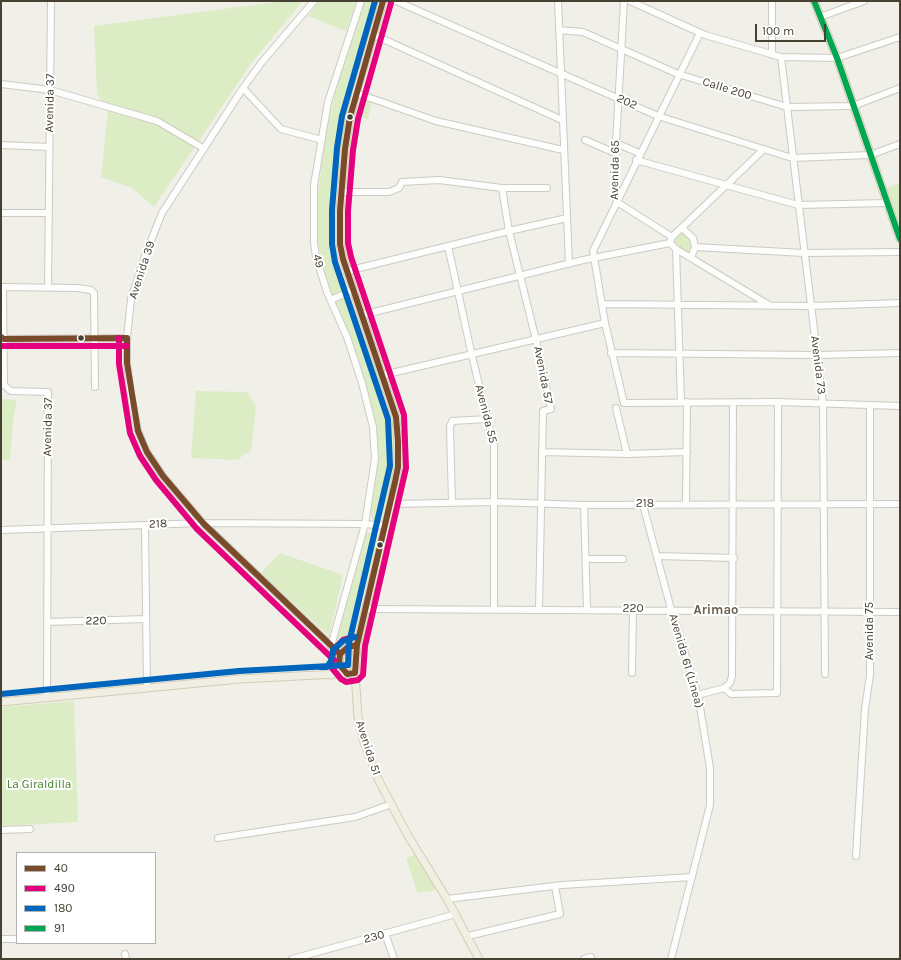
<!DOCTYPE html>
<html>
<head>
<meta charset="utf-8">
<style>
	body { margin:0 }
	#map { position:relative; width:901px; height:960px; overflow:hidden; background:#f0efe8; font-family:Karla,sans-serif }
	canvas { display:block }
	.frame { position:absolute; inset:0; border:2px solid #474134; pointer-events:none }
	.legend { position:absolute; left:16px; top:852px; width:140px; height:92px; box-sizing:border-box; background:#fff; border:1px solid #b5b3ae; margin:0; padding:5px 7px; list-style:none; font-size:12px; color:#474134 }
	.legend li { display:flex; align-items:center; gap:8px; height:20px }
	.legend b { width:20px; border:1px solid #b5b3ae }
	.scale { position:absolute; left:755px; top:24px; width:71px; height:18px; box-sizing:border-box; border:2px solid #474134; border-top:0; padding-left:5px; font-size:12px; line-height:14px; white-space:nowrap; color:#474134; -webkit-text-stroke:3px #fff; paint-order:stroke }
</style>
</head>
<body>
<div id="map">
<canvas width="901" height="960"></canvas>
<div class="frame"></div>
<ul class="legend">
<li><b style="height:5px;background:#7a4b2a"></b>40</li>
<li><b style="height:5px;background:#e5007d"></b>490</li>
<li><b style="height:5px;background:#0065bd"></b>180</li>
<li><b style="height:5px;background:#00a651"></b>91</li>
</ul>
<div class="scale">100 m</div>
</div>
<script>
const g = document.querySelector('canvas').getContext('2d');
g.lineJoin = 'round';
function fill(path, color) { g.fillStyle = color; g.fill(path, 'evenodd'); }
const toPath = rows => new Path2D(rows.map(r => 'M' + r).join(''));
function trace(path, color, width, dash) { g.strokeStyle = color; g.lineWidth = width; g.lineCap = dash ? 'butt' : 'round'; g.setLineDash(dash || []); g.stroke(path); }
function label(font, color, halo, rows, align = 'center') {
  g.font = font + ' Karla,sans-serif'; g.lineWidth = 4; g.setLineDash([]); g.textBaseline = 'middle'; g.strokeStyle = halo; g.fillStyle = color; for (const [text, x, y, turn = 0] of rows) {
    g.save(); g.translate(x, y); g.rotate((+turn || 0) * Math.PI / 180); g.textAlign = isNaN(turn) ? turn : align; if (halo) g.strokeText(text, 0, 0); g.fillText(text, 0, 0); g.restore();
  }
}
const green = toPath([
	[284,1,303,1,253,61,154,207,132,188,101,177,108,111,97,94,94,26],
	[319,1,357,1,346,31,308,16],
	[364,1,379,1,351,101,336,187,335,216,335,247,339,268,378,376,394,431,395,462,384,518,377,521,373,520,370,514,379,458,376,425,352,340,329,287,323,266,318,243,317,202,324,144,338,81],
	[358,96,372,100,368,119,352,116],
	[900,183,900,224,887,188],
	[683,232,691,238,693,248,690,254,674,245,676,238],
	[196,391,247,392,256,407,251,450,237,460,191,458],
	[4,399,17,400,13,420,10,460,1,460,1,400],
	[366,532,379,536,351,639,337,646,335,645],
	[280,553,343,575,329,636,261,573],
	[350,651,353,654,352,667,349,670,346,668,344,658,345,655],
	[74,701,78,822,1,826,1,707],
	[416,854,437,890,418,893,417,891,406,858]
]);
const minor = toPath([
	[314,1,262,62,243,88,162,213,145,256,131,299,127,338,127,363,131,396,138,431,147,452,163,476,203,523,340,654],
	[396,1,658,116,792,158,870,155,900,144],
	[558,1,569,264],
	[630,1,705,35,781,57,837,58,900,37],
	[772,1,772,55],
	[820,17,864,1],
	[559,30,583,32,678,74,787,107,853,106,900,88],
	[700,33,593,251,605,323,624,403,778,402,900,406],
	[374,35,562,120],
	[781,57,823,404,825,674],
	[1,84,50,90,157,121,203,148],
	[243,88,281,129,322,140],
	[356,93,436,121,563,150],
	[585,140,615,153],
	[616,143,639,153],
	[1,145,49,147],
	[636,160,798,205,887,203],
	[502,188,509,231,536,340,551,409,543,411,539,609],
	[341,192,389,192,399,188,402,182,439,180,502,188,547,188],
	[616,199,616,143,624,1],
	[617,202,672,237],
	[1,213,49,213],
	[682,228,693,238,695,247,691,258],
	[672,237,764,149],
	[671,239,670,243,676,249,769,305],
	[448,246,472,356,494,446,494,609],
	[695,247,804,253,900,252],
	[676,249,681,402],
	[347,271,509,231,567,218],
	[48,287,51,1],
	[331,300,352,290],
	[602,304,810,306,900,303],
	[362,315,583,260,670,243],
	[1,341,4,339,127,338],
	[611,353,816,355,900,353],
	[383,375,605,323],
	[616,408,627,454],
	[542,452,627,454,687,452],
	[452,503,450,427,452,421,488,419],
	[391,504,495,502,584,505,900,504],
	[686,504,687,402],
	[584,505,587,609],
	[643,505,671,609,698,695,710,768,710,805,671,959],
	[145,525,147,688],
	[1,530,203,523,365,524,386,526],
	[657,556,734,558],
	[586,559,623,559],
	[366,609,900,612],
	[47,622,146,619],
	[331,646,365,524,375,459,373,427,362,383,347,337,327,292,316,257,314,243,314,185,328,102,361,1],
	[632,673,633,609],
	[724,688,731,694,777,693,778,402],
	[698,695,724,688,730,683,732,676,733,403],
	[47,697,48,392,11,391,4,385,3,287,77,288,91,290,94,293,95,387],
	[1,830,30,829],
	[218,838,355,817,392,804],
	[856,856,865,709,870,675,870,406],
	[447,899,562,885,692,877],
	[385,933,394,959],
	[468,936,560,914,555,886],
	[1,939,17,939],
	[125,954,126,959],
	[292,959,456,914],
	[584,959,591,957]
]);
const major = toPath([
	[383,1,356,93,350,117,345,149,340,211,340,244,343,259,396,417,398,441,398,467,391,504,357,645,355,673,358,717,364,742,378,779,407,834,447,899,479,959],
	[814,1,837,58,900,239],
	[331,675,339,664,340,654,348,647,357,645],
	[1,702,240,679,355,673]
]);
const bus1 = toPath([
	[1,337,4,339,127,338],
	[127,338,127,363,138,431,147,452,163,476,203,523,340,654],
	[357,645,355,673,347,674,339,664,340,654,348,647,357,645],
	[357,645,395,482,398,467,398,441,396,417,343,259,340,244,340,211,345,149,350,117,383,1]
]);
const bus2 = toPath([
	[119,338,119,364,130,433,140,456,156,480,197,529,334,660],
	[1,346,127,346],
	[350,638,343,640,334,649,331,663,332,668,341,679,346,682,358,680,363,675,365,646,406,468,404,415,351,257,348,243,348,211,353,150,358,119,391,3]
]);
const bus3 = toPath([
	[320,667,327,667,331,661,333,650,343,641,355,637],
	[1,694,239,671,348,665,349,643,390,466,388,419,335,262,332,244,332,210,337,148,342,116,375,1]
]);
const bus4 = toPath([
	[814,1,837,58,900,239]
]);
const markers = [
	[350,117,3.5,"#474134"],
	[81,338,3.5,"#474134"],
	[380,545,3.5,"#474134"]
];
const streetNames = [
	["Calle 200",727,89,17],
	["202",627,102,24],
	["Avenida 37",50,103,-89],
	["Avenida 65",615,170,-89],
	["49",318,261,76],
	["Avenida 39",142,270,-72],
	["Avenida 73",818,365,83],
	["Avenida 57",543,375,79],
	["Avenida 55",486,414,76],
	["Avenida 37",48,427,-89],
	["218",645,504],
	["218",158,524,-2],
	["220",633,609],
	["220",96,621,-1],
	["Avenida 75",870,631,-90],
	["Avenida 61 (Línea)",686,661,74],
	["Avenida 51",368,748,72],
	["230",374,937,-15]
];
const parkNames = [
	["La Giraldilla",39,785]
];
const neighbourhoodNames = [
	["Arimao",716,610]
];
fill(green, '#dcedc6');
trace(minor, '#cccac3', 8);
trace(major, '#d4ccb4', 9);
trace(minor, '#fdfdfc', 6);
trace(major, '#f1eee3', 7);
trace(bus1, '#7a4b2a', 6);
trace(bus2, '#e5007d', 6);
trace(bus3, '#0065bd', 6);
trace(bus4, '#00a651', 6);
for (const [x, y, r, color] of markers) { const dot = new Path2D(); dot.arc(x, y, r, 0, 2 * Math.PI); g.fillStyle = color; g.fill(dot); trace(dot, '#fff', 1.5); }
label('12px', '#474134', '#fff', streetNames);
label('12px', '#417f22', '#fff', parkNames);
label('bold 13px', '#6b5f4a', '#fff', neighbourhoodNames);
</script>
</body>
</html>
